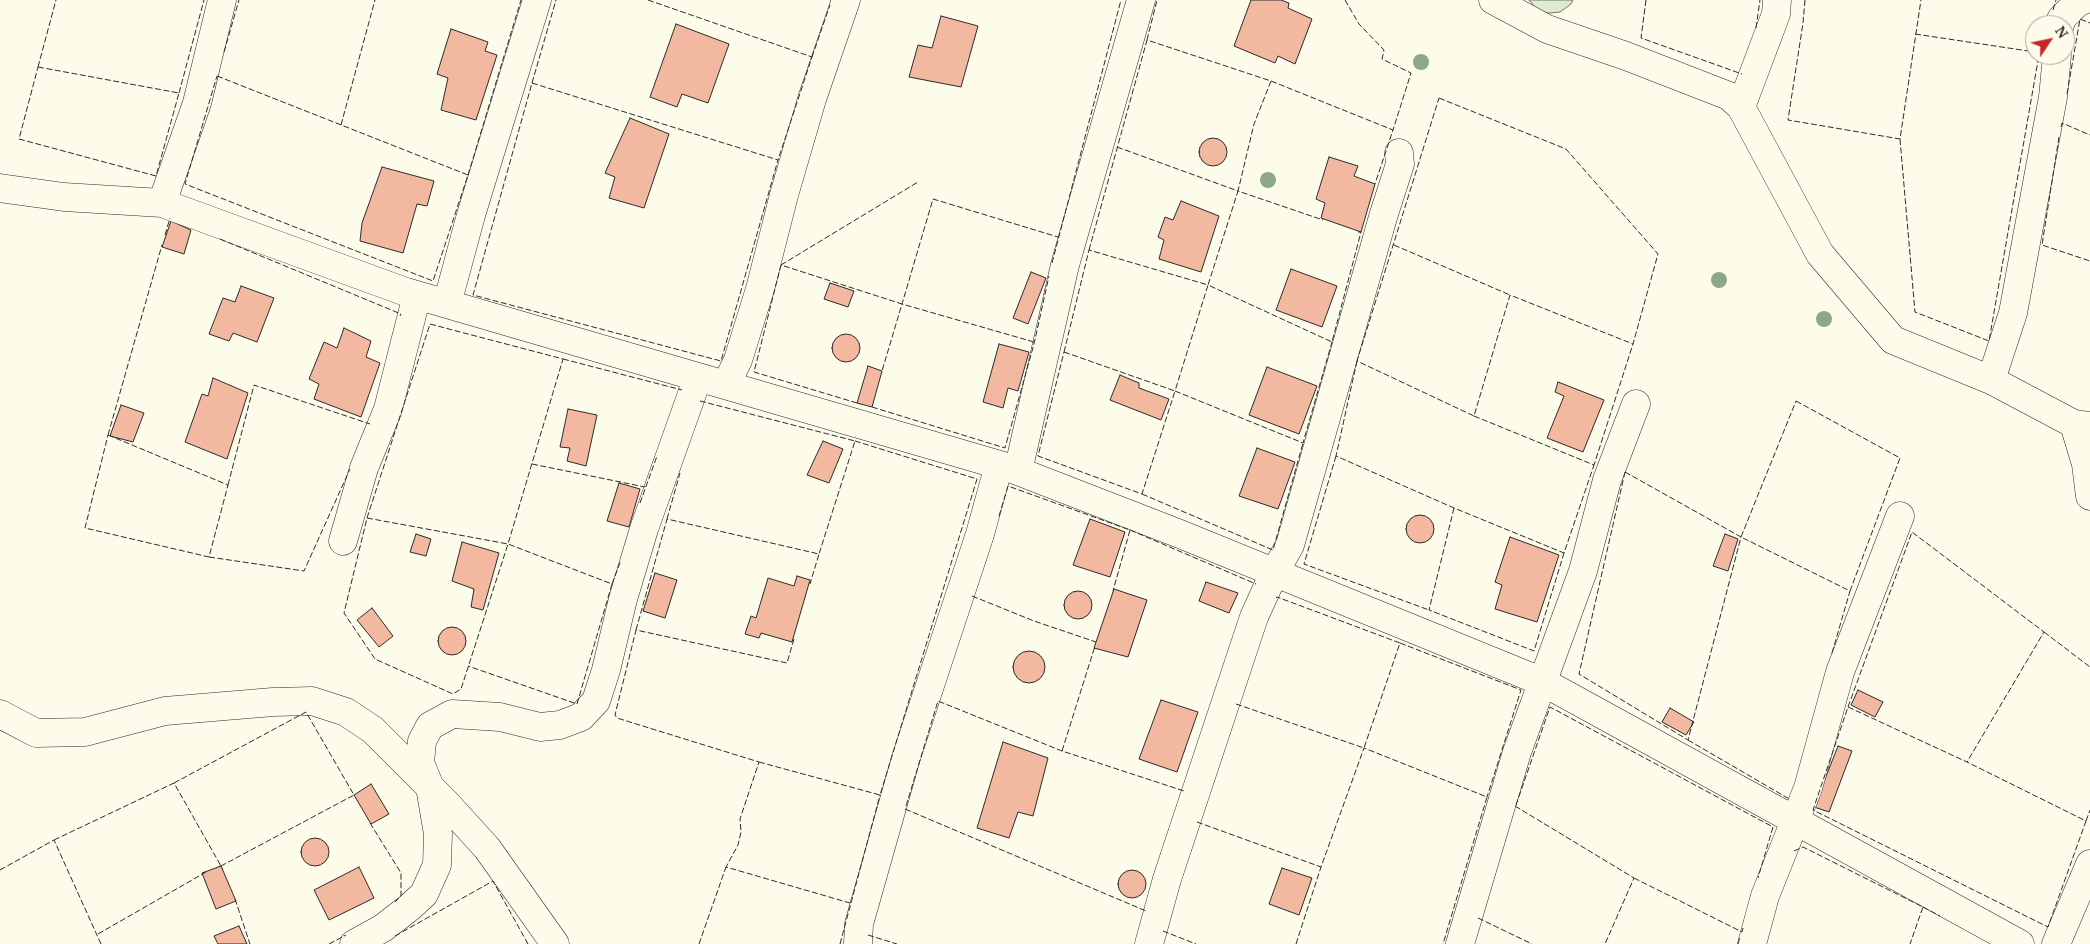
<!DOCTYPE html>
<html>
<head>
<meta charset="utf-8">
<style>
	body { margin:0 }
	#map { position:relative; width:2090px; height:944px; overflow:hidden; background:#fdfbea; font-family:"Noto Serif",serif }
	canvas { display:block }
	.north { position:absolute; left:2025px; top:15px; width:50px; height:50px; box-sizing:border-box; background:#fdfbea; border:1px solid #a9a89e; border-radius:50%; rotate:56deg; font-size:14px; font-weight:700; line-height:20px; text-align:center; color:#2b2b2b }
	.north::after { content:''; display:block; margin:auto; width:18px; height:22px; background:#c62828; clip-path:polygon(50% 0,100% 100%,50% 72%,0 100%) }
</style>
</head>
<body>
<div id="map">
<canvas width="2090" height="944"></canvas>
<div class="north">N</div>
</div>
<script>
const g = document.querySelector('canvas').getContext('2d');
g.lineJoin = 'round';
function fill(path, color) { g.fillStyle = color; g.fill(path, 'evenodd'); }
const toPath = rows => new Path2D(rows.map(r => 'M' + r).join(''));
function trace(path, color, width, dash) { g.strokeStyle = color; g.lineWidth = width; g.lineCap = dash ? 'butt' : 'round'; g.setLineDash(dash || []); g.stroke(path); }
const green = toPath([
	[1529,0,1573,0,1571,4,1560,12,1549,13,1539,12,1529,0]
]);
const building = toPath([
	[1251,0,1281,0,1289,3,1288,8,1312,19,1295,64,1278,56,1275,63,1234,46,1251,0],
	[941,16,978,26,961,87,909,77,918,45,932,48,941,16],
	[676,24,729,44,708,103,682,94,677,107,650,97,676,24],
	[451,29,488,42,485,51,497,55,476,120,441,110,448,78,437,74,451,29],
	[630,118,669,134,644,208,609,198,615,177,605,173,630,118],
	'1199 152a14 14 0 1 1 28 0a14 14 0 1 1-28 0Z',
	[1329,157,1358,166,1354,176,1375,184,1361,232,1321,218,1325,203,1316,199,1329,157],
	[382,167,434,181,427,206,417,204,403,253,360,241,362,223,382,167],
	[1181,201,1219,216,1201,272,1159,259,1164,240,1158,237,1165,217,1173,220,1181,201],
	[171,221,191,230,184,254,162,247,171,221],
	[1291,269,1337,286,1322,327,1276,310,1291,269],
	[1031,272,1046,278,1028,324,1013,318,1031,272],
	[830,283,854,291,848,307,824,299,830,283],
	[241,286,274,298,257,342,233,333,229,341,209,334,223,298,235,302,241,286],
	[344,328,371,341,366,357,380,363,361,417,314,399,319,384,309,379,324,342,337,348,344,328],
	'832 348a14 14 0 1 1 28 0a14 14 0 1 1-28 0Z',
	[999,344,1029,352,1018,391,1008,388,1003,408,983,402,999,344],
	[868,366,882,371,872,407,857,403,868,366],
	[1267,367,1317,386,1299,434,1249,415,1267,367],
	[1120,375,1139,383,1139,388,1169,399,1161,420,1110,400,1120,375],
	[213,378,248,393,227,459,185,442,202,394,208,396,213,378],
	[1558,382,1604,400,1583,452,1547,438,1564,396,1555,392,1558,382],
	[121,405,144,413,133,442,110,436,121,405],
	[568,409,597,415,586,466,567,461,570,448,560,447,568,409],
	[823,441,843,449,829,483,807,475,823,441],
	[1257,448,1295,462,1278,509,1239,496,1257,448],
	[619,483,640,489,629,527,607,521,619,483],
	'1406 529a14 14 0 1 1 28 0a14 14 0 1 1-28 0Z',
	[1090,519,1125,532,1110,577,1073,565,1090,519],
	[416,534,431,539,426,556,410,552,416,534],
	[1725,534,1738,539,1728,571,1713,566,1725,534],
	[1510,537,1559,555,1537,622,1495,609,1502,585,1495,582,1510,537],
	[462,542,499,553,483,610,471,607,474,589,452,581,462,542],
	[655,573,677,580,665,618,643,611,655,573],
	[797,576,810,580,792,642,761,633,759,638,745,634,751,616,756,618,768,578,794,586,797,576],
	[1206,582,1238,593,1229,613,1199,601,1206,582],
	[1114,589,1147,600,1128,657,1094,648,1114,589],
	'1064 605a14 14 0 1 1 28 0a14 14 0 1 1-28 0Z',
	[372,608,393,636,379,647,357,620,372,608],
	'438 641a14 14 0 1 1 28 0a14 14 0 1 1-28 0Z',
	'1013 667a16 16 0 1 1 32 0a16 16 0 1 1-32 0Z',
	[1858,690,1883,702,1875,717,1851,705,1858,690],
	[1161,700,1198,712,1177,772,1139,759,1161,700],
	[1670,708,1694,722,1686,735,1662,722,1670,708],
	[1003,742,1048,758,1033,816,1018,812,1009,838,977,828,1003,742],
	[1838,746,1852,751,1829,812,1814,807,1838,746],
	[371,784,389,814,371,824,354,795,371,784],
	'301 852a14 14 0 1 1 28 0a14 14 0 1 1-28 0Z',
	[221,866,236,901,216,909,202,873,221,866],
	[359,867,374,898,329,920,314,890,359,867],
	[1282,868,1312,878,1299,915,1269,904,1282,868],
	'1118 884a14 14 0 1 1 28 0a14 14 0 1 1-28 0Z',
	[239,926,247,944,218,944,214,936,239,926]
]);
const street = toPath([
	[1493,0,1547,29,1626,56,1729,96,1741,107,1820,254,1893,340,1991,380,2074,424,2090,426],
	[2060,25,2061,19,2077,3,2084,0],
	[1741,107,1776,14,1777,0],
	[0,188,64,197,162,203,406,292,1010,468,1180,534,1543,682,2020,944],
	[162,203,197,103,222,0],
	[447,304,471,215,537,0],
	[1991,380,2013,313,2053,97,2057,55],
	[726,385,738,360,760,289,784,195,812,99,846,0],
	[2074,424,2086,464,2090,496],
	[1018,471,1065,265,1141,0],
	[343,541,364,468,388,409,417,295],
	[0,714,36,733,85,732,165,711,273,702,312,701,346,712,373,730,446,803,487,848,555,944],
	[354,944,383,928,410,907,424,894,437,865,438,834,430,787,420,763,422,741,430,726,452,714,500,717,540,727,560,725,581,717,596,701,606,670,623,599,644,529,698,377],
	[858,944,859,924,906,758,980,534,999,465],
	[1149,944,1167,879,1254,617,1274,573,1290,545,1383,217,1400,164,1399,153],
	[1460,944,1517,752,1583,571,1607,480,1636,404],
	[1752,944,1765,896,1808,788,1840,672,1900,516],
	[2056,944,2090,864]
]);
const fence = toPath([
	[648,0,812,57,778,160],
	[1345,0,1359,24,1384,50,1382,59,1411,73,1393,130],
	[1646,0,1641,38,1742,74],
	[1805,0,1803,23,1788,120,1900,139,1921,0],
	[2053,10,2056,0],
	[1756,28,1760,0],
	[1915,34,2035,52],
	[1147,40,1157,0],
	[224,52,239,0],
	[812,57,830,5],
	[38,67,179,93,156,176,19,139,38,67],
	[38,67,56,0],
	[217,76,468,175,433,281,185,184,217,76],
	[1271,81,1393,130,1375,184],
	[532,83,778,160,721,361,473,295,532,83],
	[532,83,556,0],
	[179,93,204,0],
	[2067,94,2080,19,2090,23],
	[1439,98,1566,149,1658,254,1633,344,1510,295,1474,416,1357,361,1439,98],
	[341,125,375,0],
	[2061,127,2062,123,2090,135],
	[2059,137,2042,245,2090,261],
	[1900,139,1915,312,1989,341,2039,55],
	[1117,147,1238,191,1208,285,1332,342,1361,232,1358,232],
	[468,175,521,0],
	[165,235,170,218],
	[220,239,401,314,400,316],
	[1394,245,1510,295],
	[1089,250,1147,40,1271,81,1254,124,1238,191,1323,220],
	[1052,263,1121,0],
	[781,265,918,182],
	[1034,342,902,304,933,199,1058,237],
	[1064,352,1089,250,1208,285,1175,391,1303,443,1332,342],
	[1064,352,1175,391,1142,494,1038,456,1064,352],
	[563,359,682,390],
	[1357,361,1336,456,1454,508,1564,553,1594,465],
	[700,401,855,441,819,554],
	[1796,401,1900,458,1850,591,1741,537,1796,401],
	[857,403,754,372,781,265,902,304,882,371],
	[872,407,1005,448,1034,344,1049,276],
	[1474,416,1594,465,1633,344],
	[108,435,162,245],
	[108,435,228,485,209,557,85,528,108,435],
	[1336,456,1304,564,1429,610],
	[532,464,645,487],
	[1625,472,1741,537,1688,740,1579,674,1625,472],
	[228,485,254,385,370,424],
	[1142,494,1273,550,1303,443],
	[640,503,657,456],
	[1454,508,1429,610,1534,651,1564,553],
	[999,516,1008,486,1130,530,1113,591],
	[367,518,430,324,563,359,508,544,612,584,577,704,468,666],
	[367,518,508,544,461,689,453,694,375,659,344,613,367,518],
	[667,519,680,473],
	[1130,530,1256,584],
	[209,557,304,571,350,469],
	[612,584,621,560],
	[972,596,1034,621,1096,642],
	[636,630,667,519,819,554,810,584],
	[2044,632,2090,667],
	[794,639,787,663,636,630,615,715,617,718,759,762,740,819,741,832,738,845,726,867,850,903],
	[1400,643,1521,690,1487,797],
	[1832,653,1850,591],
	[1236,704,1364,748,1400,643,1277,597,1276,598],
	[1848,707,1967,762,2086,821,2048,927,1813,810,1848,707],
	[1848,707,1912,532,2044,632,1967,762],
	[1688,740,1791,800],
	[1062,751,1095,646],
	[759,762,880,795,977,479,855,441],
	[174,783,306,712,354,795,221,866,223,869],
	[1516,805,1550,707,1773,827,1758,878],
	[906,806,938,701,1062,751,1184,791],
	[1515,806,1634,878,1605,944],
	[905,809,1146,911],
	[2086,821,2090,810],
	[1197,822,1321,867,1364,748,1487,797,1443,944],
	[370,823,401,873,401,896,395,902],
	[54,840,174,783,221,866,219,866],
	[1794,851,1803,847,1923,907,1910,944],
	[0,870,54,840,101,944],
	[1634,878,1742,932,1743,928],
	[235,899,250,944],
	[1923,907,1940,916],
	[1478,918,1532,944],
	[1163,931,1196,944],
	[98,934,206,872],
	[868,935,897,944],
	[395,936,493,881,528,944],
	[329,944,346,935],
	[699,944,726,867],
	[840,944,880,795],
	[1296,944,1321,867],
	[1738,944,1740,937]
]);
const trees = [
	[1421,62],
	[1268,180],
	[1719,280],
	[1824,319]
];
fill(green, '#deebd1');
trace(green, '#74746e', 1);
fill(building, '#f2b8a0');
trace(building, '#2b2b2b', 1);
trace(street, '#2b2b2b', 29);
trace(street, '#fdfbea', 28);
trace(fence, '#2b2b2b', 1, [6, 2.5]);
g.fillStyle = '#8ea78a';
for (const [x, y] of trees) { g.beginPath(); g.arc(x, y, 8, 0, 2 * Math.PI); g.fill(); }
</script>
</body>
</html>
